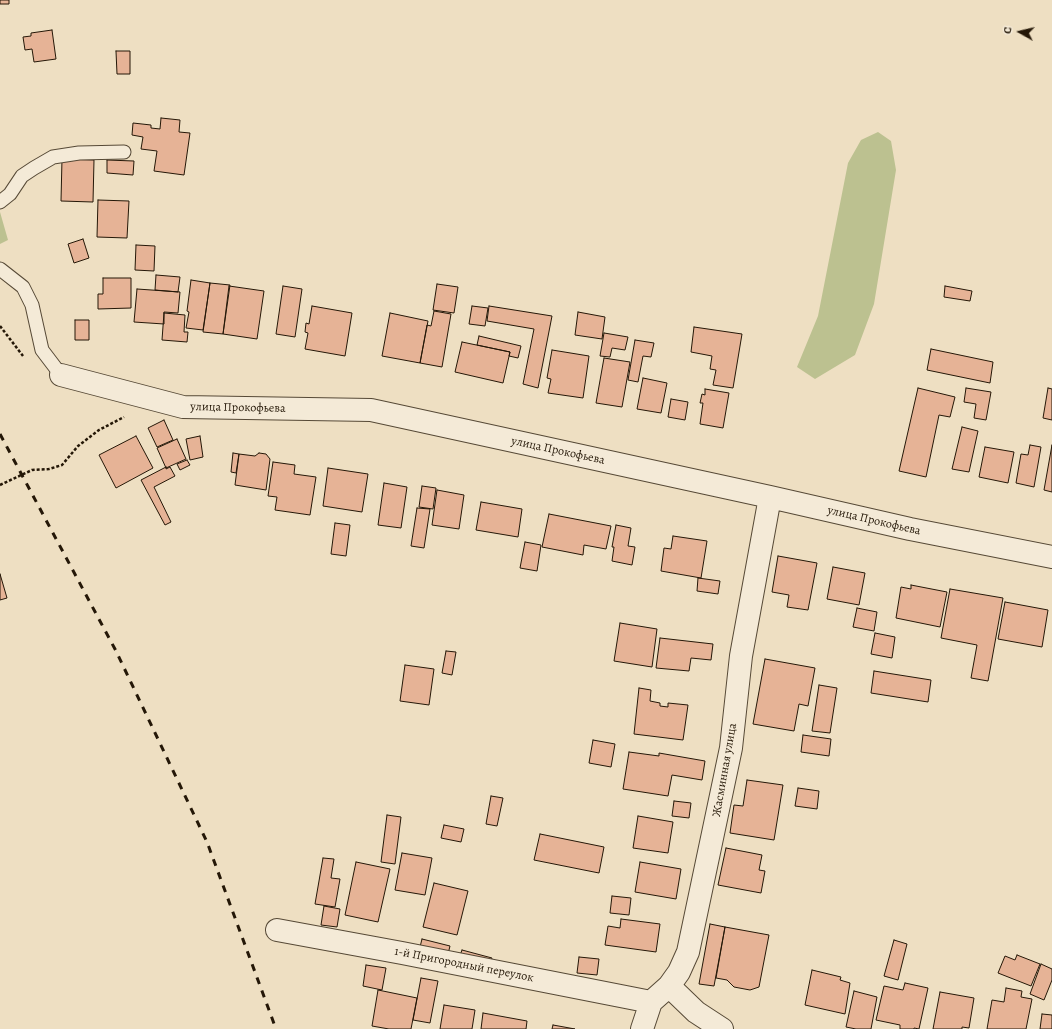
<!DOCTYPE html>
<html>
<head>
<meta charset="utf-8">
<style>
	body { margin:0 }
	#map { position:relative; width:1052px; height:1029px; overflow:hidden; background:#eedfc2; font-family:Alegreya,serif }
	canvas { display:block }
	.north { position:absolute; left:1000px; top:12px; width:40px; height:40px; -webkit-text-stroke:3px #f4ead7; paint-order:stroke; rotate:278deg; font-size:11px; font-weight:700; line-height:16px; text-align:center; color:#241707 }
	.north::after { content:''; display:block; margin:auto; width:14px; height:18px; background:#241707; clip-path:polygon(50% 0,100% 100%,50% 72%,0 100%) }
</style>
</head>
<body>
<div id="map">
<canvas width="1052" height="1029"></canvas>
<div class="north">С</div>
</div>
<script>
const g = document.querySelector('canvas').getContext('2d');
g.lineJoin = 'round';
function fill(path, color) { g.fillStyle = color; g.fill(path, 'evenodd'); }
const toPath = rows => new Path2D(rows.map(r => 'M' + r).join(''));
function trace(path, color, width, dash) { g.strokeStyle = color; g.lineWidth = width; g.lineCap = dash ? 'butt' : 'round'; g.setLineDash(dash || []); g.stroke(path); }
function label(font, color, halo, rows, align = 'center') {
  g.font = font + ' Alegreya,serif'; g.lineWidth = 4; g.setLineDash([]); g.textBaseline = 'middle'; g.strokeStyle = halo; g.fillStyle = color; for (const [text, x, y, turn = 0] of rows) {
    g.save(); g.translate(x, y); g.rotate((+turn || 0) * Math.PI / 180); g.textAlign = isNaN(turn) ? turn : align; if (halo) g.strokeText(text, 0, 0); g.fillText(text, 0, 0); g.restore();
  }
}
const green = toPath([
	[878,132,891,141,896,170,874,304,855,355,815,379,797,367,818,316,848,163,861,140],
	[0,212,8,240,0,244]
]);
const building = toPath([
	[0,0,9,0,9,4,0,4,0,0],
	[52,30,56,59,34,62,32,49,25,50,23,37,31,36,31,33,52,30],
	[116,51,130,51,130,74,117,74,116,51],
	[161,118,180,120,179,132,190,133,184,175,154,171,157,151,141,149,143,137,132,135,133,123,151,125,151,128,160,129,161,118],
	[62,159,94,160,93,202,61,201,62,159],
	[107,160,134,161,133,175,107,173,107,160],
	[98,200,129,201,127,238,97,237,98,200],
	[83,239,89,258,74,263,68,244,83,239],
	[136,245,155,246,154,271,135,270,136,245],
	[156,275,180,277,178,292,155,290,156,275],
	[103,278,131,278,131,308,98,309,98,294,103,294,103,278],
	[191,280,210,283,203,330,186,328,189,312,187,311,191,280],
	[210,283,230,285,223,334,203,332,210,283],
	[437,284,458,287,454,313,433,310,437,284],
	[229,286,264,291,257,339,223,334,229,286],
	[283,286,302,289,295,337,276,334,283,286],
	[945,286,972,291,970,301,944,297,945,286],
	[137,289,180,292,178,313,164,312,164,324,134,322,137,289],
	[312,306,352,313,345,356,305,349,308,333,305,332,306,323,309,324,312,306],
	[472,306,488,308,485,326,469,324,472,306],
	[489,306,552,316,538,388,523,384,534,329,487,321,489,306],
	[434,311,451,314,442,367,420,363,427,325,431,326,434,311],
	[578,312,605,317,602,339,575,335,578,312],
	[164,313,185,315,184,332,188,332,187,342,162,340,164,313],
	[390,313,428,321,420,363,382,356,390,313],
	[75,320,89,320,89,340,75,340,75,320],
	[694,327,742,334,733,388,713,385,716,370,710,369,712,356,691,352,694,327],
	[604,333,628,337,625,350,612,348,610,357,600,356,604,333],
	[479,336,521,346,518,358,509,356,510,352,477,345,479,336],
	[635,340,654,343,651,357,643,356,638,382,628,380,635,340],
	[462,342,510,352,503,383,455,372,462,342],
	[931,349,993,362,990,383,927,370,931,349],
	[552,350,589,356,583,398,548,393,551,379,547,378,552,350],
	[604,358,630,362,622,407,596,403,604,358],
	[643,378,667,383,661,413,637,409,643,378],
	[918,388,955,397,950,417,939,415,926,477,899,471,918,388],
	[966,388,991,392,986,420,974,418,976,404,964,402,966,388],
	[1048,388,1052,389,1052,420,1043,418,1048,388],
	[705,389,729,393,723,428,700,424,703,403,700,403,702,394,705,395,705,389],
	[671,399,688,402,685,420,668,417,671,399],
	[164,420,173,440,157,447,148,428,164,420],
	[962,427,978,431,969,472,952,469,962,427],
	[136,436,153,468,116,488,99,455,136,436],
	[200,436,203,457,190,460,186,439,200,436],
	[177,439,186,459,166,468,157,448,177,439],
	[1030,445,1041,447,1034,487,1016,483,1021,454,1028,455,1030,445],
	[1052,445,1052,492,1044,490,1052,445],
	[985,447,1014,452,1008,483,979,477,985,447],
	[233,453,239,454,236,473,231,472,233,453],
	[259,453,266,454,270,459,266,490,235,485,239,454,255,456,259,453],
	[187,460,190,465,180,470,177,464,187,460],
	[273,462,295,465,294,474,316,477,310,515,275,510,277,497,268,496,273,462],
	[166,467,166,469,170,467,175,476,154,487,171,522,165,525,141,480,166,467],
	[328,468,368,474,362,512,323,506,328,468],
	[384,483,407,487,401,528,378,525,384,483],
	[422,486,436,488,433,509,419,507,422,486],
	[437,490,464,495,459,529,432,525,437,490],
	[481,502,522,509,518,537,476,530,481,502],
	[417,508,430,509,424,548,411,546,417,508],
	[549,514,611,526,606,549,584,545,583,555,542,547,549,514],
	[335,523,350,525,346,556,331,554,335,523],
	[616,525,631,528,628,546,635,547,632,565,612,561,614,547,612,547,616,525],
	[673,536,707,541,701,578,661,571,664,548,671,549,673,536],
	[525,542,541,545,537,571,520,568,525,542],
	[778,556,817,563,808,610,787,607,789,595,772,592,778,556],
	[833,567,865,573,859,605,827,599,833,567],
	[0,574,7,598,0,600,0,574],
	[698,578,720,581,718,594,697,591,698,578],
	[911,585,947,592,940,627,896,618,901,587,911,589,911,585],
	[950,589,1003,598,988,681,971,678,977,645,941,638,950,589],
	[1005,602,1048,610,1042,647,998,639,1005,602],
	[857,608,877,612,874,631,853,627,857,608],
	[620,623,657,629,652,667,614,661,620,623],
	[875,633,895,637,892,658,871,654,875,633],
	[660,638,713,644,711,660,691,658,689,671,656,668,660,638],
	[446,651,456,652,452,675,442,673,446,651],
	[765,659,815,668,808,706,799,704,794,731,753,724,765,659],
	[405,665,434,669,429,705,400,701,405,665],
	[874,671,931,680,928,702,871,693,874,671],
	[819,685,837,688,830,733,812,731,819,685],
	[639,688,651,690,650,701,660,703,660,706,668,707,668,703,688,705,683,740,634,734,639,688],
	[803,735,831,739,829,756,801,752,803,735],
	[593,740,615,744,611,767,589,763,593,740],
	[629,752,659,756,659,753,705,761,702,780,672,775,668,796,623,789,629,752],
	[747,780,783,785,774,840,730,833,734,805,743,806,747,780],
	[798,788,819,791,817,809,795,806,798,788],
	[491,796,503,798,497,826,486,824,491,796],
	[674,801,691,803,689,818,672,816,674,801],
	[387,815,401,817,395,864,381,862,387,815],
	[638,816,673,822,668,853,633,848,638,816],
	[444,825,464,829,461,842,441,838,444,825],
	[540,834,604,847,599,873,534,860,540,834],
	[726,848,762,855,759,870,765,871,761,893,718,885,726,848],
	[402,853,432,858,425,895,395,890,402,853],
	[323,858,334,859,331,878,340,879,335,907,315,904,323,858],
	[356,862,390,869,378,922,345,915,356,862],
	[640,862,681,869,676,899,635,892,640,862],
	[434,883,468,891,457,935,423,927,434,883],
	[612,896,631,898,629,915,610,913,612,896],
	[324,906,340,909,337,927,321,925,324,906],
	[621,919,660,924,656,952,605,945,608,926,620,928,621,919],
	[710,924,725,927,714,986,699,984,710,924],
	[725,927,769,935,759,987,750,990,734,987,727,980,716,978,725,927],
	[422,939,450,946,447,958,419,951,422,939],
	[894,940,907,944,898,980,884,976,894,940],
	[462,950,492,958,489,969,458,961,462,950],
	[1017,955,1040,964,1031,986,998,973,1005,956,1015,960,1017,955],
	[579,957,599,959,597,975,577,973,579,957],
	[1041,964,1052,969,1052,980,1044,1000,1030,994,1041,964],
	[366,965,386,968,382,990,363,986,366,965],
	[812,970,841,977,840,980,850,983,845,1014,805,1005,812,970],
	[421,978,438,981,430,1023,413,1020,421,978],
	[905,983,928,988,919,1029,914,1028,914,1029,900,1029,900,1025,876,1020,884,986,903,990,905,983],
	[1006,988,1022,991,1021,997,1032,999,1026,1029,987,1029,992,1000,1004,1002,1006,988],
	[378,990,417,998,411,1029,389,1029,372,1026,378,990],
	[854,991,877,997,871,1029,856,1029,846,1027,854,991],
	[940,992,974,998,969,1028,962,1027,962,1029,933,1029,940,992],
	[444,1005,475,1010,472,1029,440,1029,444,1005],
	[483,1013,527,1021,526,1029,481,1029,483,1013],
	[1042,1014,1052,1015,1052,1029,1040,1029,1042,1014],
	[553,1025,575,1029,552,1029,553,1025]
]);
const path = toPath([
	[0,326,23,356],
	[0,485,32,470,49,469,62,465,78,446,99,430,124,417]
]);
const lane = toPath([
	[0,202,10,194,22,176,34,168,53,157,79,153,124,152],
	[0,269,23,287,32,305,42,350,61,375]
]);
const street = toPath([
	[61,375,183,407,371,410,770,497,910,529,1052,557],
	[277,930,402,953,651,1002],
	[669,986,696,1012,722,1029],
	[642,1029,651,1002,669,986,679,972,688,952,731,748,741,656,770,497]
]);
const rail = toPath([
	[0,434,116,651,207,842,276,1029]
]);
const streetNames = [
	["улица Прокофьева",238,408,1],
	["улица Прокофьева",558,451,12],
	["улица Прокофьева",874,521,13],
	["Жасминная улица",725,770,-80],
	["1-й Пригородный переулок",464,965,11]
];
fill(green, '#bcc190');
fill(building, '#e6b396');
trace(building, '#241707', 1);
trace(lane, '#564936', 15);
trace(street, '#564936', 24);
trace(path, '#241707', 2.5, [3, 2]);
trace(lane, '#f4ead7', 13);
trace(street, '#f4ead7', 22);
trace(rail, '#241707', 3, [7, 7]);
label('12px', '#241707', '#f4ead7', streetNames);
</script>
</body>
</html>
